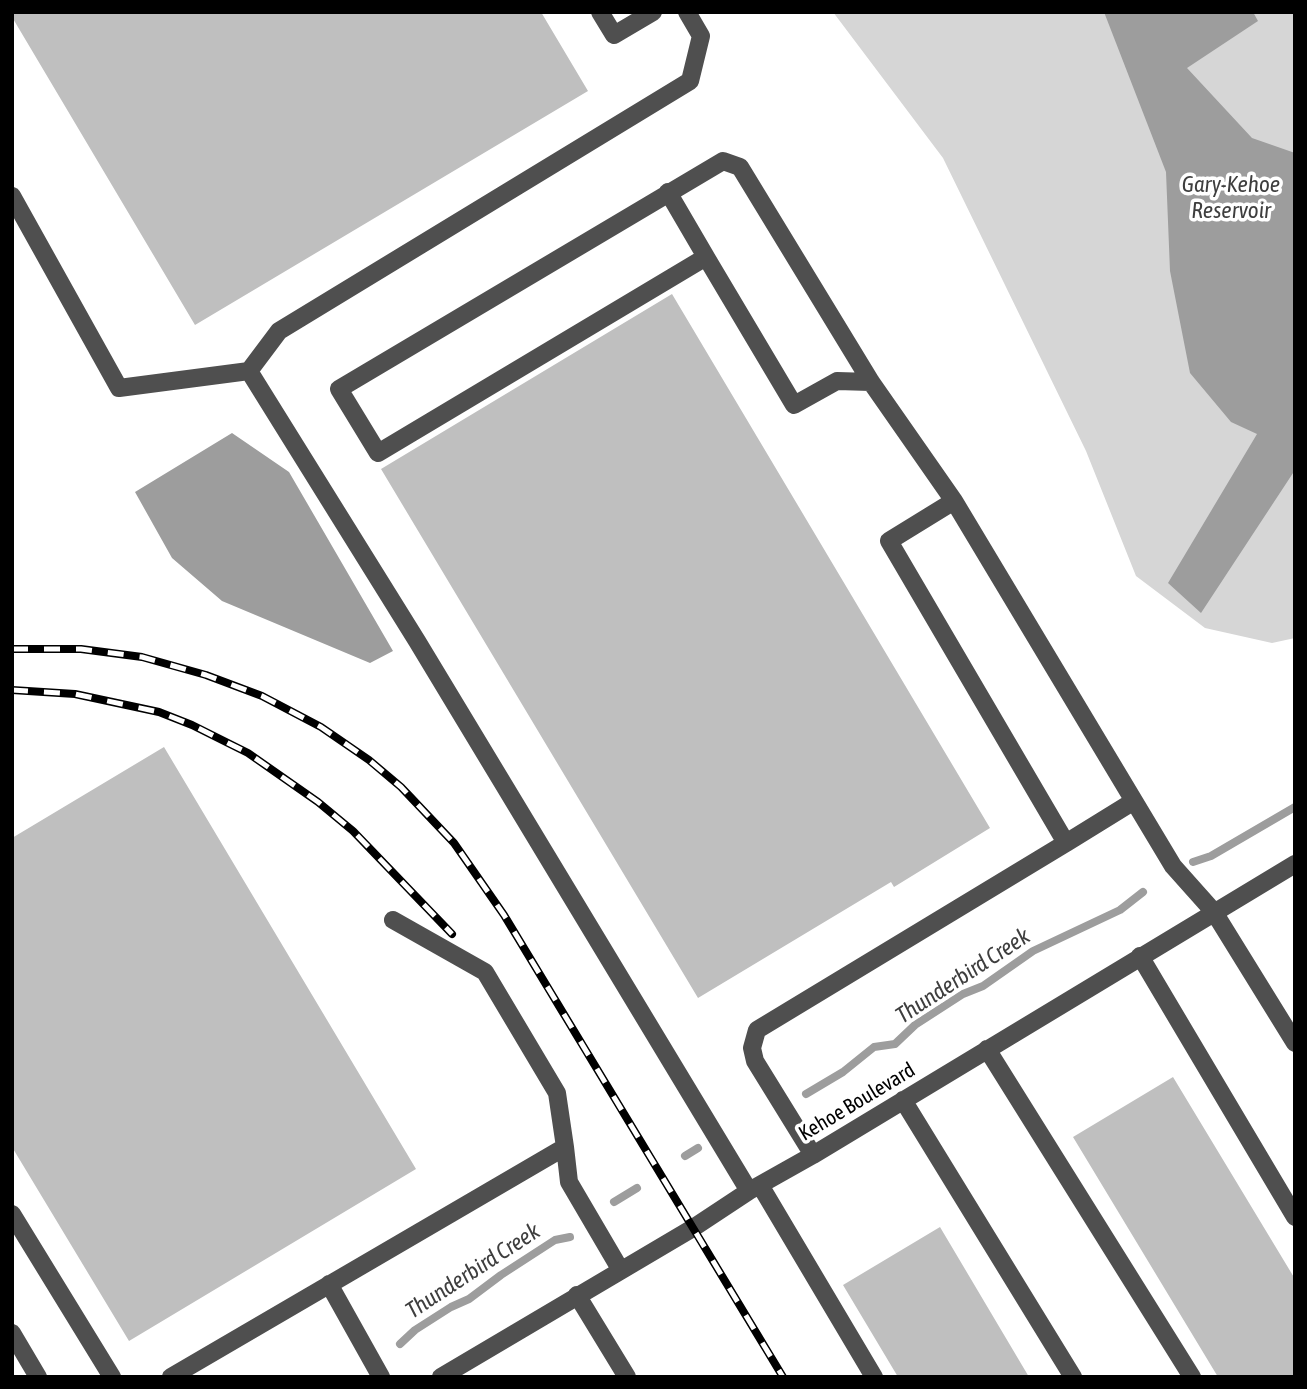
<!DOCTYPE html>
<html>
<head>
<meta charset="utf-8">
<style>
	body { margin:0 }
	#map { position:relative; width:1307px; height:1389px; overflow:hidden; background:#fff; font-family:"Asap Condensed",sans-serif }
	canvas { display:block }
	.frame { position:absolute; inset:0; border:14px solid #000; pointer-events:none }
</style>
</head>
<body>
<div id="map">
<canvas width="1307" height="1389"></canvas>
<div class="frame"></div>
</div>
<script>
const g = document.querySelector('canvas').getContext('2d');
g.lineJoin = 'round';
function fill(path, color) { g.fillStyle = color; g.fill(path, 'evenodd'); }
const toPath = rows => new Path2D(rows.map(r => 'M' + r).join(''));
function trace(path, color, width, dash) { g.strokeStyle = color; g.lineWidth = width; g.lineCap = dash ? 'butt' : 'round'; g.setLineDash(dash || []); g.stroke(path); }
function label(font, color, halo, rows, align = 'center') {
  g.font = font + ' "Asap Condensed",sans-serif'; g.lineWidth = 7; g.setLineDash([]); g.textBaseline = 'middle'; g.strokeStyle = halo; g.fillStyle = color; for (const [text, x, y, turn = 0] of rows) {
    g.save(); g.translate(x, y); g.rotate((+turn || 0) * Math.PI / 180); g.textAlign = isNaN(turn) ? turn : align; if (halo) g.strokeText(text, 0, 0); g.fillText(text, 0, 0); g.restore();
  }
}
const green = toPath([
	[833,12,1295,12,1295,638,1272,643,1205,628,1136,576,1086,451,943,158]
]);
const water = toPath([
	[1104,12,1253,12,1258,21,1187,68,1252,138,1295,153,1295,470,1201,613,1168,583,1257,434,1231,422,1190,373,1170,271,1166,172],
	[232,433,289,472,393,651,370,663,222,601,172,558,135,492]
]);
const stream = toPath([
	[1193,862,1211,856,1295,807],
	[806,1094,843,1072,874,1047,895,1044,915,1025,963,994,983,986,1033,951,1120,910,1143,892],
	[685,1156,698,1148],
	[614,1202,637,1188],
	[400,1344,415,1330,451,1307,469,1299,501,1275,555,1240,570,1237]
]);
const building = toPath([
	[12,12,541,12,588,91,195,325,12,17],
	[672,294,990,828,894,887,891,882,698,998,381,469],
	[164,747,416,1169,129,1341,12,1147,12,838],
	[1173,1077,1295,1279,1295,1377,1218,1377,1073,1137],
	[940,1227,1029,1377,898,1377,843,1285]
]);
const minor = toPath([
	[600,12,614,35,653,12],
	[668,192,706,257],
	[12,196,119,388,249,371,417,641,749,1191],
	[249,371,279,331,690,81,701,36,687,12],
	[871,382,837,381,794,405,706,257,378,453,339,389,723,161,740,167,871,382,954,501,1173,866,1214,912,1295,1043],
	[1066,843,1134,801],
	[393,920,485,972,557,1093,565,1147],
	[1140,956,1295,1217],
	[987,1049,1192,1377],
	[903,1100,1073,1377],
	[813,1155,755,1061,752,1048,757,1030,1066,843,889,541,954,501],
	[760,1185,874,1377],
	[12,1214,112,1377],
	[329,1284,381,1377],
	[577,1295,627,1377],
	[12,1333,38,1377],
	[171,1377,565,1147,569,1182,620,1269],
	[441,1377,693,1228,749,1191,813,1155,1295,864]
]);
const rail = toPath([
	[12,649,81,649,142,657,206,675,262,696,321,727,369,760,401,787,454,843,504,915,783,1377],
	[12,690,75,694,159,712,192,725,248,753,318,802,353,831,452,934]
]);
const streetNames = [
	["Kehoe Boulevard",857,1102,-31]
];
const waterNames = [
	["Gary-Kehoe",1231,185],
	["Reservoir",1231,211],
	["Thunderbird Creek",963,976,-33],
	["Thunderbird Creek",473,1271,-33]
];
fill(green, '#d6d6d6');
fill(water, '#9d9d9d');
trace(stream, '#9d9d9d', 8);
fill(building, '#bfbfbf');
trace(minor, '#4f4f4f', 18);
trace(rail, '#000', 8);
trace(rail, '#fff', 5, [16]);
label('21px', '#000', '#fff', streetNames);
label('italic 23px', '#3e3e3e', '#fff', waterNames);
</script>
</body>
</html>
